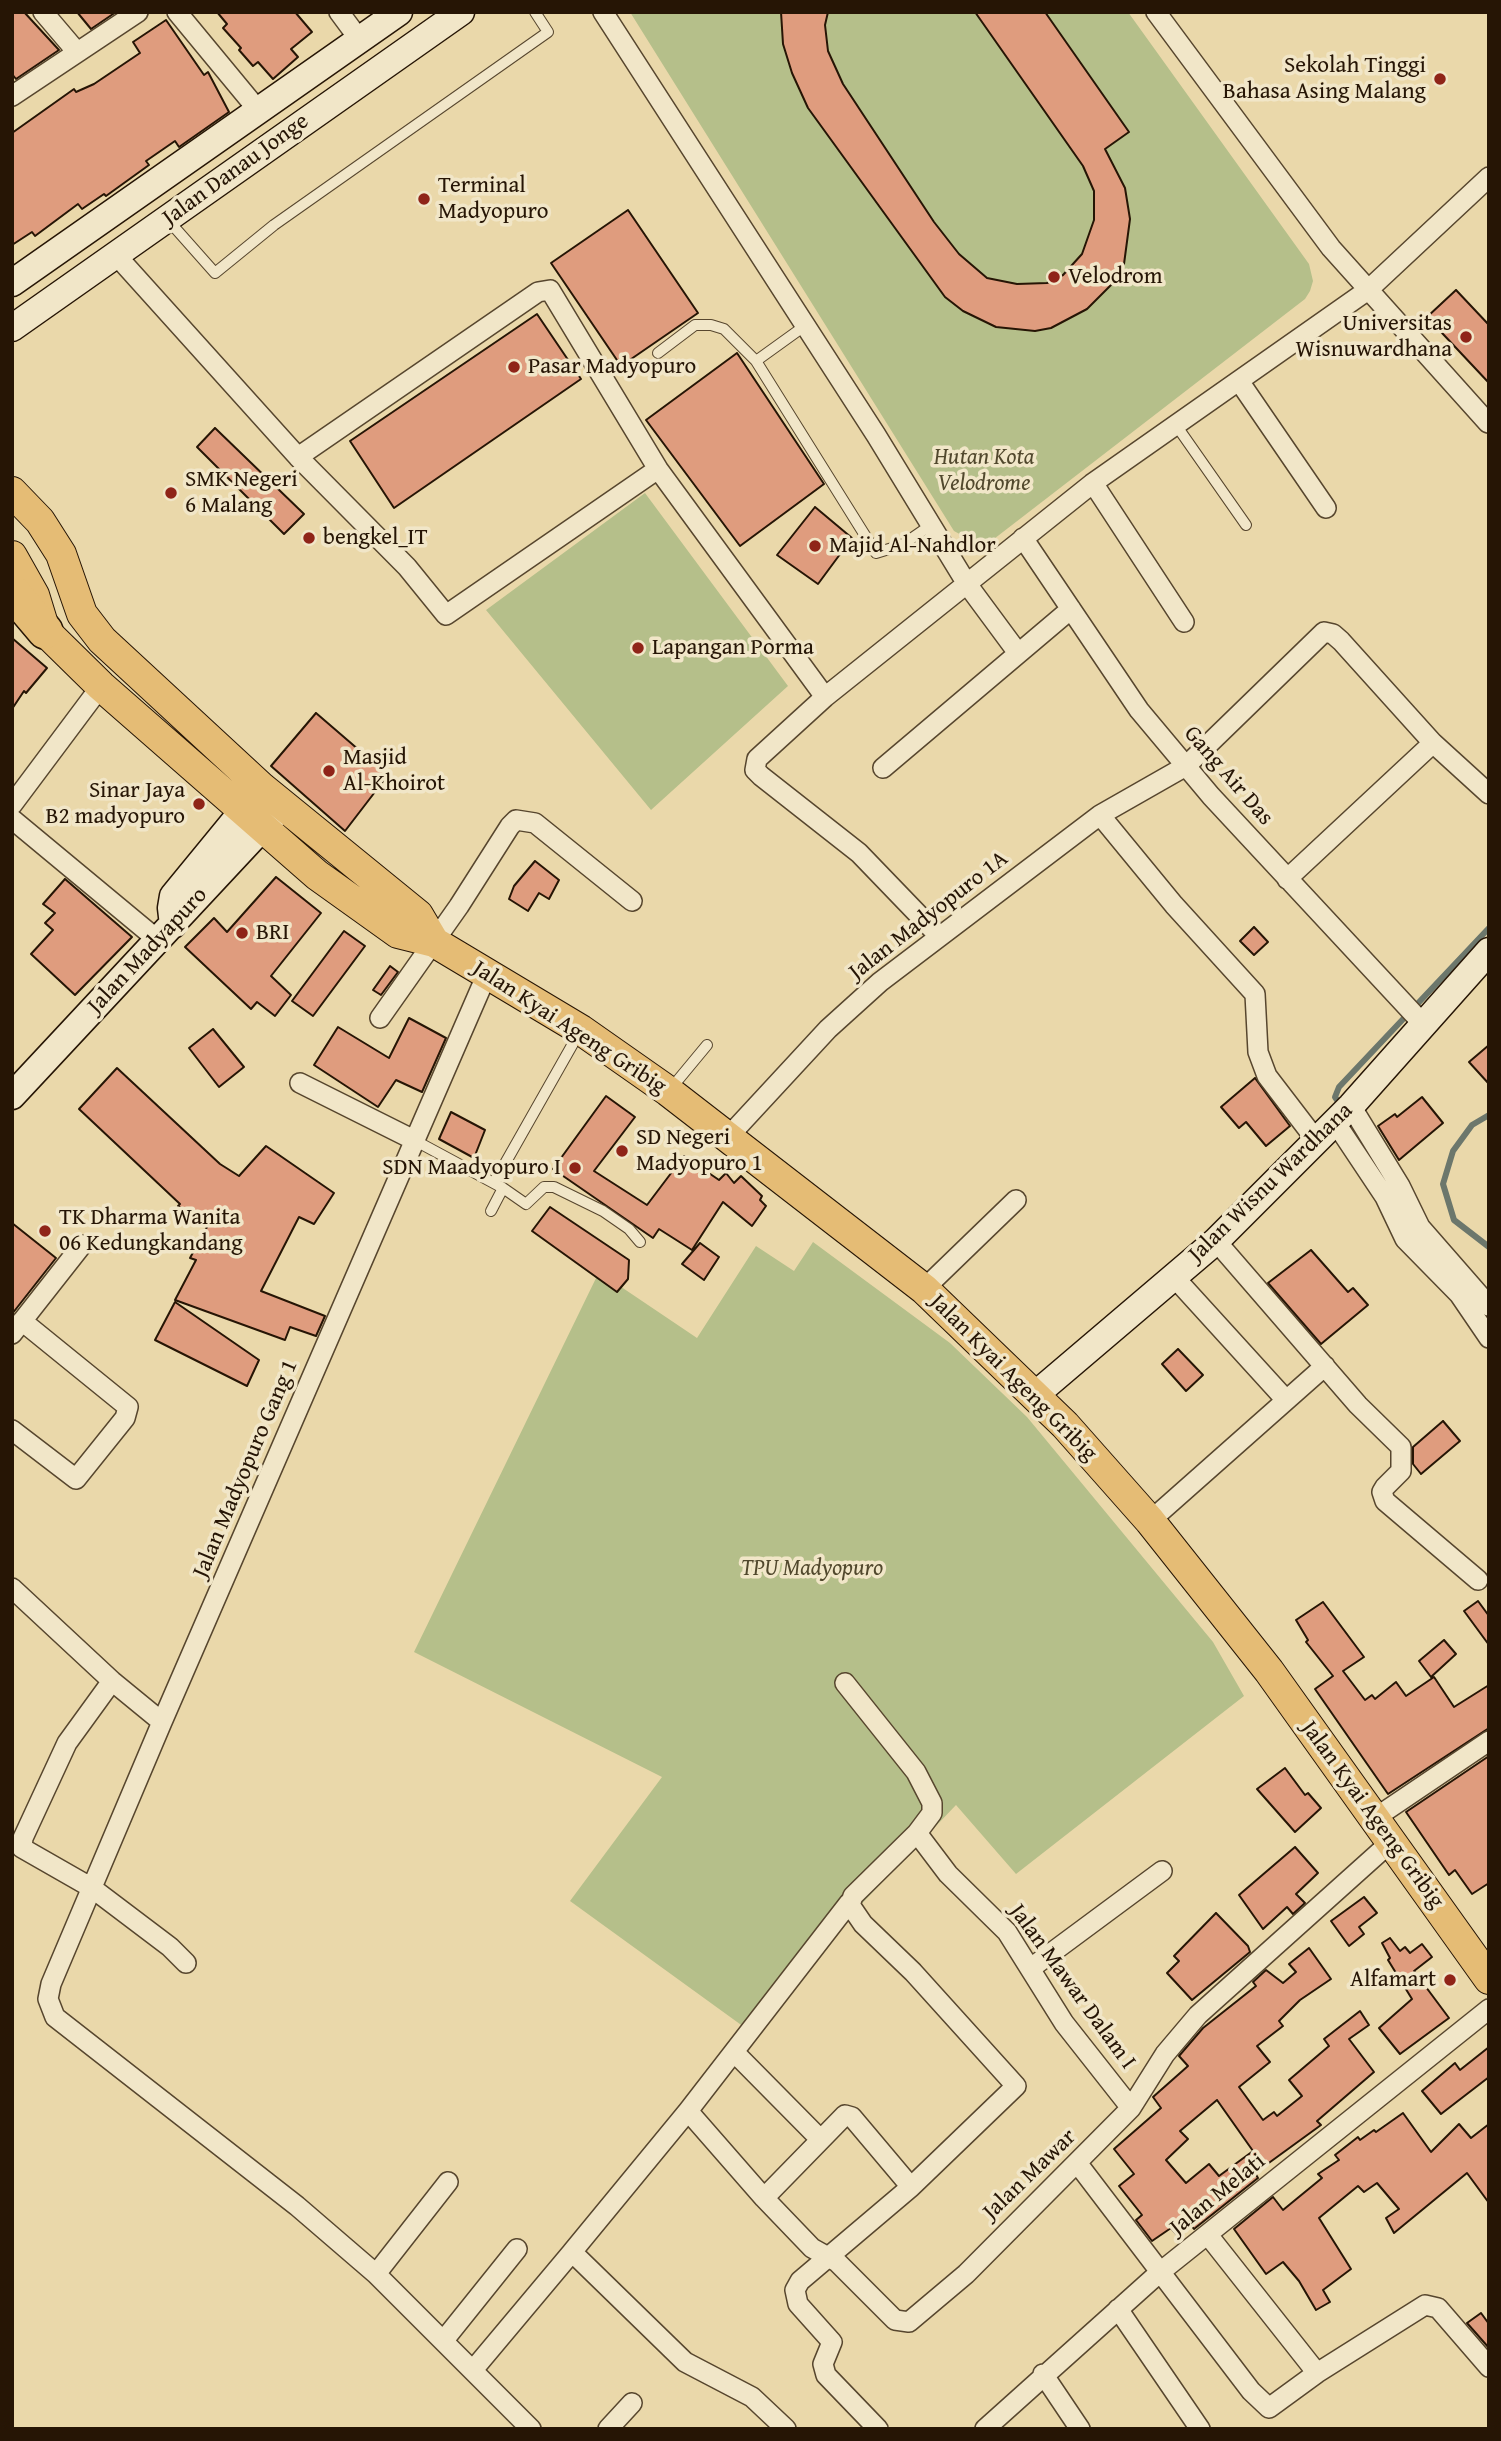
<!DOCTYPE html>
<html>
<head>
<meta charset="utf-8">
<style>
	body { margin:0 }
	#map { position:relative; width:1501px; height:2441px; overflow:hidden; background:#ead8aa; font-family:"Gentium Book Plus",serif }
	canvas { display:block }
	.frame { position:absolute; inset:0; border:14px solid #261505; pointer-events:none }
</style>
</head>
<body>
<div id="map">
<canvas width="1501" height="2441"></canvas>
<div class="frame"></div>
</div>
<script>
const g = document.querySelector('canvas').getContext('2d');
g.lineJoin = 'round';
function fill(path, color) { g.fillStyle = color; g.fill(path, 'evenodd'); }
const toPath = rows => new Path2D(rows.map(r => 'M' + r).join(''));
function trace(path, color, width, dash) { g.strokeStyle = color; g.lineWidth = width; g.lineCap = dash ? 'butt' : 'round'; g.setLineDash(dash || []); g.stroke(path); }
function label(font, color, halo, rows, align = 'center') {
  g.font = font + ' "Gentium Book Plus",serif'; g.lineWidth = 7; g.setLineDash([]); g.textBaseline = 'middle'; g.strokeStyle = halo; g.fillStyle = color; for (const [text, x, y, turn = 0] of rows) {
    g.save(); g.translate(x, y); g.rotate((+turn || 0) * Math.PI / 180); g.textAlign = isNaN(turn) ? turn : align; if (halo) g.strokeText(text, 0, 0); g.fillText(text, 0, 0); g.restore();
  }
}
const green = toPath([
	[630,12,1128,12,1309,264,1313,281,1310,291,1305,299,990,542,976,543,954,531],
	[645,493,788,686,651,810,486,610],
	[813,1242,950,1343,1027,1417,1213,1642,1244,1696,1016,1874,956,1805,744,2027,570,1901,662,1777,414,1652,599,1272,697,1338,756,1246,794,1271]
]);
const stream = toPath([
	[1341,1106,1335,1097,1339,1087,1489,928],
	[1489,1115,1472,1125,1453,1151,1443,1184,1454,1220,1489,1247],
	[1348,1119,1368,1155]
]);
const building = toPath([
	[12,12,24,12,59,50,16,79,12,74,12,12],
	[77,12,116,12,91,29,77,12],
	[217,12,295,12,312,32,291,49,298,57,273,79,258,62,253,66,239,50,241,48,223,28,227,24,217,12],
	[781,12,828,12,825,25,828,51,843,84,934,222,959,254,987,278,1017,284,1047,283,1063,275,1082,254,1094,220,1094,191,1083,166,975,12,1045,12,1129,132,1105,149,1125,188,1130,219,1124,264,1113,283,1087,309,1051,328,1035,331,996,327,963,311,945,297,808,108,792,73,783,44,781,12],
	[166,20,204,75,208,72,229,112,179,147,175,141,146,161,149,165,106,196,104,194,82,209,78,204,35,236,32,232,12,245,12,133,74,89,76,92,94,84,140,53,133,42,166,20],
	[628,210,698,313,621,366,551,263,628,210],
	[1456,290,1489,325,1489,383,1427,317,1456,290],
	[537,314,581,379,394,508,350,441,537,314],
	[737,353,824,484,740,546,646,420,737,353],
	[215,428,304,514,284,534,197,447,215,428],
	[815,507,852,538,818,584,777,555,815,507],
	[12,638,47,668,26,693,24,691,12,709,12,638],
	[316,713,388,775,345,831,271,766,316,713],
	[535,861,559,880,549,899,539,893,528,911,509,899,514,886,535,861],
	[276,877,321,913,271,976,291,995,275,1016,257,1002,251,1009,185,947,214,918,227,932,276,877],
	[65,879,132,937,75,995,31,954,53,930,45,923,55,913,43,904,65,879],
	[1254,927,1268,942,1254,955,1240,941,1254,927],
	[344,931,365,946,313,1016,292,1001,344,931],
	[390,966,398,972,381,995,373,990,390,966],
	[409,1018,446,1038,422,1092,396,1080,378,1107,314,1065,338,1027,389,1058,409,1018],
	[213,1029,244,1067,219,1087,189,1048,213,1029],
	[1489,1045,1489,1084,1469,1062,1489,1045],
	[117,1068,220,1164,239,1176,266,1146,334,1193,314,1224,299,1217,261,1291,325,1316,316,1336,290,1327,285,1340,175,1300,196,1260,190,1258,207,1227,178,1206,180,1204,79,1109,117,1068],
	[1255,1078,1290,1126,1266,1146,1246,1122,1239,1128,1221,1107,1255,1078],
	[606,1096,635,1117,594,1171,647,1205,684,1156,719,1180,726,1173,734,1183,741,1176,762,1196,760,1200,766,1206,752,1226,723,1202,692,1250,659,1229,653,1238,553,1169,606,1096],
	[1422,1097,1443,1123,1399,1160,1378,1126,1395,1114,1397,1117,1422,1097],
	[451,1112,485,1130,474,1158,439,1139,451,1112],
	[550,1207,629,1260,628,1279,617,1292,532,1231,550,1207],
	[12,1223,56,1258,12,1314,12,1223],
	[700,1243,719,1257,704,1280,682,1264,700,1243],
	[1311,1250,1348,1292,1353,1288,1368,1305,1321,1344,1268,1283,1311,1250],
	[175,1302,259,1360,247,1386,155,1340,175,1302],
	[1178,1349,1203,1375,1186,1391,1162,1364,1178,1349],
	[1443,1421,1460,1441,1421,1474,1413,1464,1413,1447,1443,1421],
	[1478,1601,1489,1616,1489,1645,1464,1611,1478,1601],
	[1323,1602,1364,1657,1343,1671,1365,1700,1372,1695,1375,1699,1396,1682,1406,1696,1434,1677,1454,1707,1489,1685,1489,1728,1388,1794,1315,1689,1333,1676,1306,1642,1308,1640,1296,1620,1323,1602],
	[1444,1640,1456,1654,1431,1677,1419,1661,1444,1640],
	[1489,1756,1489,1883,1472,1894,1455,1870,1449,1875,1406,1812,1489,1756],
	[1285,1768,1305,1795,1308,1793,1321,1808,1295,1832,1257,1789,1285,1768],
	[1295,1847,1318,1873,1296,1894,1305,1903,1293,1914,1287,1907,1263,1929,1239,1895,1295,1847],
	[1364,1897,1377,1913,1359,1927,1364,1934,1349,1946,1331,1921,1364,1897],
	[1216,1913,1248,1946,1250,1952,1192,2000,1167,1973,1179,1961,1174,1956,1216,1913],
	[1390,1938,1400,1951,1405,1947,1410,1953,1422,1944,1432,1957,1414,1971,1449,2018,1400,2054,1379,2028,1412,1999,1388,1960,1390,1958,1382,1943,1390,1938],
	[1309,1948,1331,1979,1300,2000,1279,2021,1283,2026,1257,2046,1270,2062,1239,2087,1263,2120,1274,2112,1277,2116,1302,2096,1289,2080,1329,2046,1324,2039,1360,2011,1369,2025,1349,2039,1374,2072,1317,2121,1321,2125,1255,2173,1258,2178,1194,2229,1190,2224,1177,2235,1171,2228,1152,2241,1136,2220,1142,2215,1119,2186,1134,2174,1114,2149,1161,2108,1153,2097,1188,2066,1179,2056,1203,2028,1256,1986,1253,1982,1266,1970,1283,1983,1296,1972,1289,1964,1309,1948],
	[1217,2100,1253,2151,1219,2176,1209,2164,1186,2183,1166,2160,1188,2139,1180,2131,1217,2100],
	[1489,2047,1489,2077,1441,2114,1422,2091,1455,2063,1460,2070,1489,2047],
	[1403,2113,1431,2152,1459,2124,1471,2138,1489,2124,1489,2203,1467,2173,1394,2233,1386,2218,1399,2209,1377,2183,1364,2192,1358,2186,1319,2218,1351,2269,1323,2290,1330,2302,1316,2310,1299,2281,1283,2262,1266,2274,1234,2229,1273,2197,1283,2210,1322,2178,1318,2174,1339,2160,1335,2155,1358,2137,1360,2140,1374,2130,1376,2132,1403,2113],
	[1481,2313,1489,2324,1489,2348,1467,2323,1481,2313]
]);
const lane = toPath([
	[168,220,215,273,274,225,548,32,535,12],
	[658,353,695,325,711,325,724,329,756,361,876,553,902,545,931,525],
	[756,361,806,325],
	[1176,425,1246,525],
	[678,1080,707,1045],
	[414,1140,503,1188,526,1204,544,1187,554,1187,603,1211,629,1229,640,1242],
	[494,1183,579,1033],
	[491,1211,503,1188]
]);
const street = toPath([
	[43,12,77,52],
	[177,12,258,110],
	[339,12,359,39],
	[603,12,876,435,967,584,1018,653],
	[1156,12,1331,248,1488,423],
	[12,96,138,12],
	[116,255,298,457,538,292,550,290,658,469,825,697],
	[1239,381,1326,508],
	[298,457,407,567,446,615,658,469],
	[1093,483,1184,622],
	[1023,538,1139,710,1211,796,1424,1025],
	[883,768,1071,609],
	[12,805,101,686],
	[1100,815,1174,905,1255,994,1258,1052,1267,1076,1316,1140],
	[12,819,159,941],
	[1287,879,1433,743],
	[939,936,859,853,761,776,755,770,757,759,825,697,1093,483,1368,290,1489,177],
	[487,974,162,1722,51,1984,48,1999,55,2017,297,2206,376,2274,531,2429],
	[380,1018,459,906,510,826,516,820,535,823,632,901],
	[300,1083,412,1139],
	[1351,1106,1400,1186,1420,1227,1489,1306],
	[1335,1122,1385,1197,1405,1239,1459,1294,1489,1338],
	[729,1136,828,1029,880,982,1100,815,1186,766,1324,632,1333,634,1341,641,1433,743,1489,794],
	[1216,1241,1358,1405,1401,1447,1401,1471,1385,1487,1382,1492,1385,1501,1478,1580],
	[1175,1278,1286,1400],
	[924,1289,1016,1200],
	[12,1334,82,1245],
	[12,1430,76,1479,125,1418,128,1407,22,1321],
	[1150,1521,1325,1366],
	[12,1588,112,1681,162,1722],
	[112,1681,67,1743,23,1838,22,1848,92,1888,170,1947,186,1963],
	[845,1683,916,1772,932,1803,932,1813,917,1833,853,1896,850,1905,863,1924,913,1972,1016,2086,911,2187,800,2281,795,2290,798,2304,832,2342,823,2364,826,2375,878,2429],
	[1375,1818,1489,1741],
	[917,1833,948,1874,1007,1932,1064,2023,1131,2108],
	[1031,1968,1162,1871],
	[734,2052,820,2139],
	[688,2111,849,1903],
	[1078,2164,1251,2391,1269,2408,1317,2373,1425,2305,1438,2308,1489,2367],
	[764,2198,845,2115,852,2117,911,2187],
	[1208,2235,1317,2373],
	[376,2274,448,2182],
	[1118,2309,1200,2429],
	[444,2340,517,2249],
	[473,2370,572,2252],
	[1043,2374,1080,2429],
	[608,2429,632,2403],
	[786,2429,752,2397,685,2362,572,2252,688,2111,764,2198,812,2248,837,2262,895,2320,909,2322,966,2274,1131,2108,1165,2054,1198,2015,1392,1841],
	[985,2429,1159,2273,1489,2009]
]);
const secondary = toPath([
	[12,283,399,12],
	[12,328,461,12],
	[173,925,171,908,173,896,255,796],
	[12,1096,277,812],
	[1035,1395,1216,1241,1351,1106,1489,951]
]);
const primary = toPath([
	[12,492,40,521,61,554,82,614,102,640,262,788,418,915,434,942],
	[12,556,34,595,45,631,101,686,317,875,398,933,434,942,581,1030,668,1091,924,1289,1065,1425,1150,1521,1269,1671,1489,1979]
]);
const highway = toPath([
	[12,592,45,631]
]);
const markers = [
	[1440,79,7,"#8f2418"],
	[424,199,7,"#8f2418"],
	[1054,277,7,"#8f2418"],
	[1466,337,7,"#8f2418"],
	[514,367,7,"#8f2418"],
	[171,493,7,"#8f2418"],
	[309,538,7,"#8f2418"],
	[815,546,7,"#8f2418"],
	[638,648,7,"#8f2418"],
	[329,771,7,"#8f2418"],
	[199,804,7,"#8f2418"],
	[242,933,7,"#8f2418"],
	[622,1151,7,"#8f2418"],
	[575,1168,7,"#8f2418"],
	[45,1231,7,"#8f2418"],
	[1450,1980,7,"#8f2418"]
];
const poiNames = [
	["Sekolah Tinggi",1426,66,"right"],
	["Bahasa Asing Malang",1426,92,"right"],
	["Terminal",438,186],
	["Madyopuro",438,212],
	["Velodrom",1068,277],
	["Universitas",1452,324,"right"],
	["Wisnuwardhana",1452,350,"right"],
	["Pasar Madyopuro",528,367],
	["SMK Negeri",185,480],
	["6 Malang",185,506],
	["bengkel_IT",323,538],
	["Majid Al-Nahdlor",829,546],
	["Lapangan Porma",652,648],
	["Masjid",343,758],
	["Al-Khoirot",343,784],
	["Sinar Jaya",185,791,"right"],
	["B2 madyopuro",185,817,"right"],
	["BRI",256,933],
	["SD Negeri",636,1138],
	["Madyopuro 1",636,1164],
	["SDN Maadyopuro I",561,1168,"right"],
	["TK Dharma Wanita",59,1218],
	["06 Kedungkandang",59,1244],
	["Alfamart",1436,1980,"right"]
];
const streetNames = [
	["Jalan Danau Jonge",236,170,-36],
	["Gang Air Das",1228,776,49],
	["Jalan Madyopuro 1A",929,916,-38],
	["Jalan Madyapuro",148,951,-47],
	["Jalan Kyai Ageng Gribig",569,1028,33],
	["Jalan Wisnu Wardhana",1271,1183,-44],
	["Jalan Kyai Ageng Gribig",1013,1378,45],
	["Jalan Madyopuro Gang 1",246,1469,-67],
	["Jalan Kyai Ageng Gribig",1372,1815,54],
	["Jalan Mawar Dalam I",1072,1987,54],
	["Jalan Mawar",1030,2175,-44],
	["Jalan Melati",1218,2195,-39]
];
const parkNames = [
	["Hutan Kota",984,458],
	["Velodrome",984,484],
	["TPU Madyopuro",812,1569]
];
fill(green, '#b5bf8a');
trace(stream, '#6c776c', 6);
fill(building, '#df9c7e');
trace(building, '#261505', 2);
trace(lane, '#57462e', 12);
trace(street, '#57462e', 22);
trace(secondary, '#261505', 29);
trace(primary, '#261505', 32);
trace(highway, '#261505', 38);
trace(lane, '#f1e6c8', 10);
trace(street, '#f1e6c8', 19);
trace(secondary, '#f1e6c8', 26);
trace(primary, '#e5bc75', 30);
trace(highway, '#e5bc75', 35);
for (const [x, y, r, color] of markers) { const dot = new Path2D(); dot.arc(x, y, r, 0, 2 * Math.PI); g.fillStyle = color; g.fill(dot); trace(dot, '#f1e6c8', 2.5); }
label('23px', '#261505', '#f1e6c8', poiNames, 'left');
label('23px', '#261505', '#f1e6c8', streetNames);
label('italic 23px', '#51482d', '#f1e6c8', parkNames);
</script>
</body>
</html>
